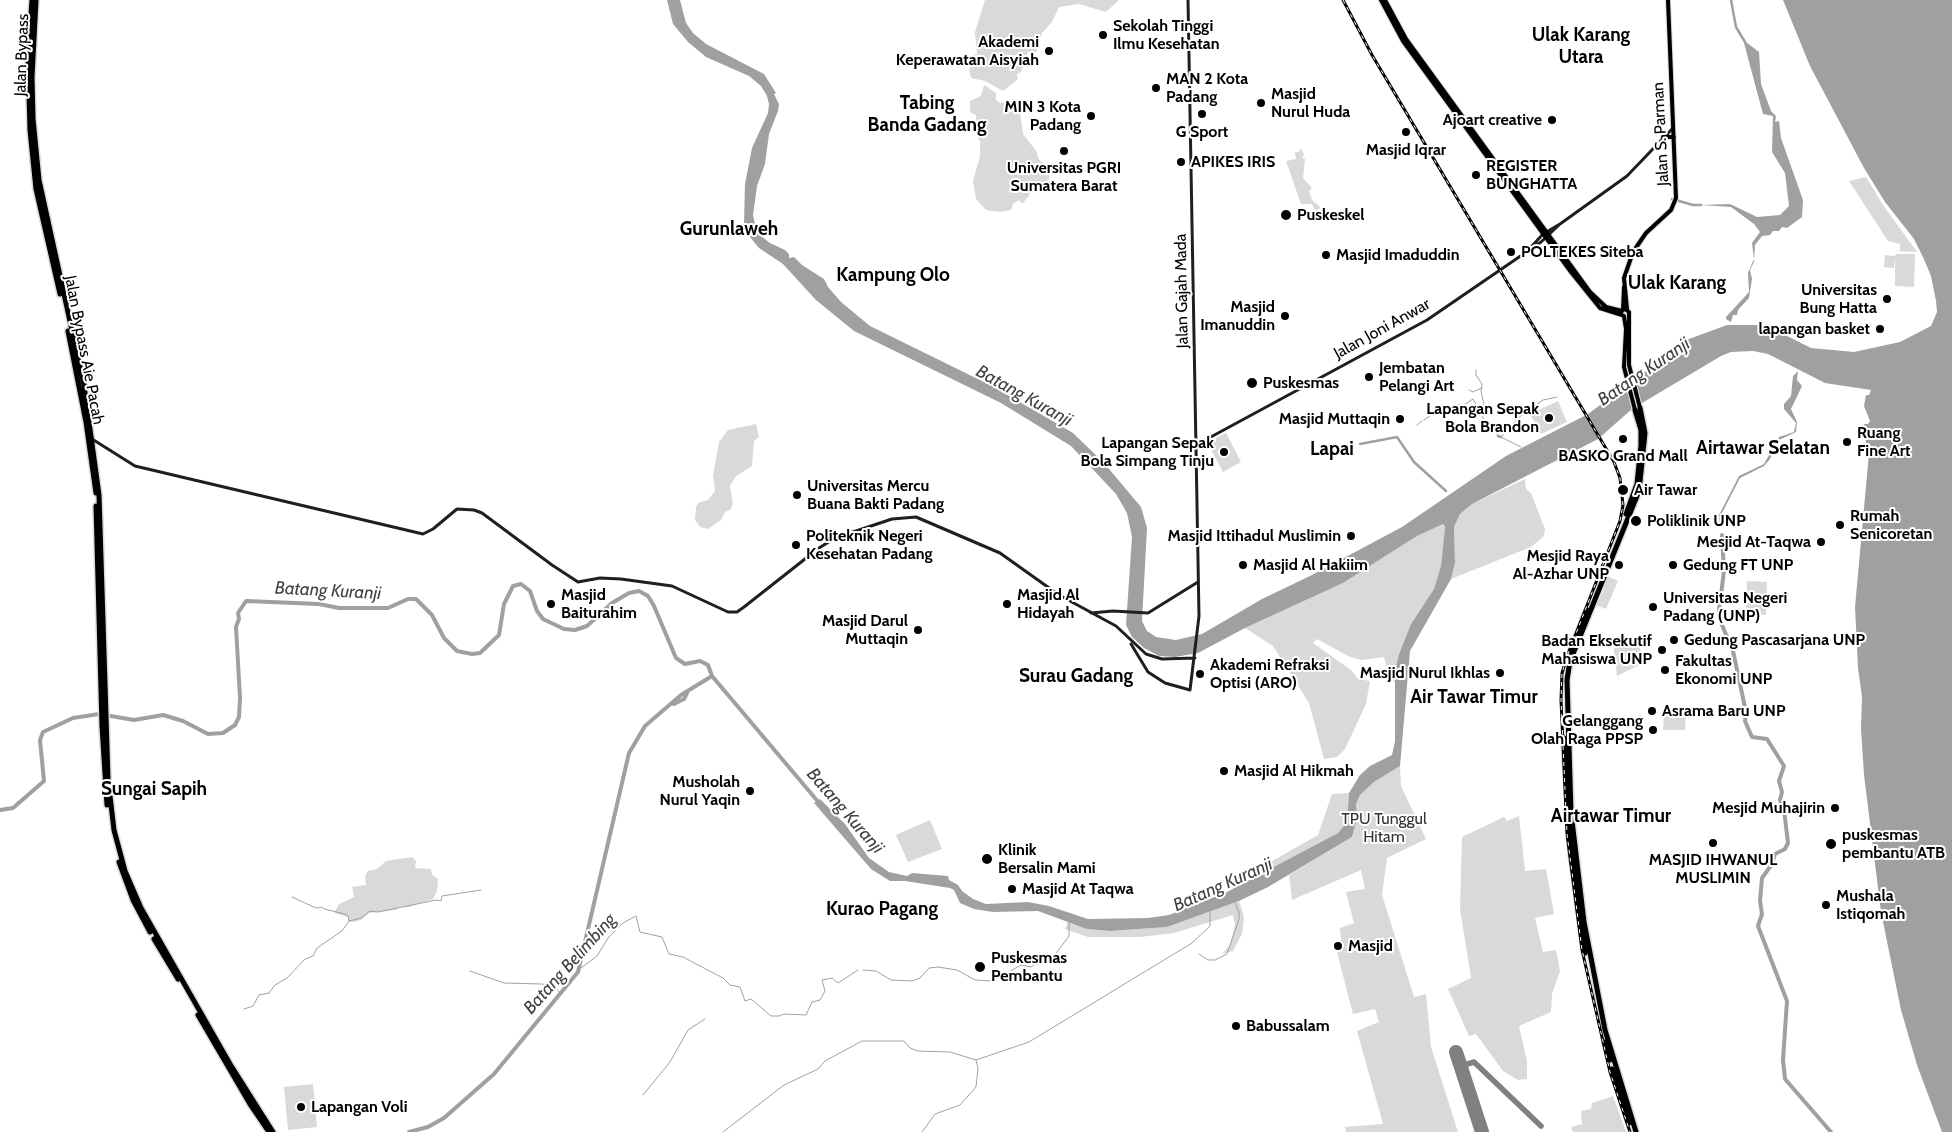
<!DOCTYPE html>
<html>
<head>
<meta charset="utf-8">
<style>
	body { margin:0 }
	canvas { display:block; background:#fff }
</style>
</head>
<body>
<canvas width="1952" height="1132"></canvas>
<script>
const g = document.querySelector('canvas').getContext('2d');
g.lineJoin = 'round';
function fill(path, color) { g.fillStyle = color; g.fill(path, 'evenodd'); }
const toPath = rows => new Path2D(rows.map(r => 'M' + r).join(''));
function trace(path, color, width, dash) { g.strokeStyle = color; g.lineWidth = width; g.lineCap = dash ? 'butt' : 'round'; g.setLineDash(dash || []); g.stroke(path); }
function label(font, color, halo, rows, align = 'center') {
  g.font = font + ' Cabin,sans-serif'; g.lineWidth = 4; g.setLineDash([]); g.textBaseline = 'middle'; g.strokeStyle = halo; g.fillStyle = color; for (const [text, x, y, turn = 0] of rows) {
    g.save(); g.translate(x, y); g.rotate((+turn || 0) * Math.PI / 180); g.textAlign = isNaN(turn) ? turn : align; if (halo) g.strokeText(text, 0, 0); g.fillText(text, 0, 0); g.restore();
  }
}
const green = toPath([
	[985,0,1119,0,1106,12,1079,4,1059,7,1052,22,1042,33,1037,45,1037,52,1028,52,1021,72,1017,74,1018,79,1003,91,985,81,971,78,969,68,976,66,975,60,967,60,966,57,977,54,975,32],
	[984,85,996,93,996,100,1000,103,1011,101,1019,106,1023,134,1037,152,1038,158,1050,171,1049,179,1044,184,1030,189,1029,196,1022,204,1019,200,1013,204,1011,210,1000,212,986,210,976,199,973,181,980,156,980,141,977,136,976,115,970,112,970,101,981,96],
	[1301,148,1304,155,1302,157,1305,159,1303,178,1312,188,1309,191,1312,200,1319,206,1320,208,1317,210,1314,209,1312,204,1301,204,1286,161,1296,159,1295,152,1299,152],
	[1866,177,1883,205,1917,252,1896,251,1900,250,1900,244,1888,241,1849,181],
	[1896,254,1915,254,1914,287,1895,286,1895,256,1894,268,1884,267,1885,255,1895,256],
	[1558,401,1567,422,1541,434,1530,414],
	[756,424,759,437,754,441,752,466,736,476,730,486,733,504,730,510,725,512,721,520,708,529,700,527,695,520,696,507,698,503,708,500,715,491,713,476,719,442,728,430],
	[1226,433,1241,462,1223,472,1207,442],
	[1525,479,1526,489,1531,493,1545,529,1544,536,1531,547,1451,579,1455,563,1454,527,1460,514,1472,504],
	[1443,524,1445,528,1441,566,1434,589,1411,624,1399,654,1395,671,1396,684,1389,675,1384,657,1362,660,1350,657,1317,639,1313,643,1351,670,1358,679,1370,681,1366,704,1345,749,1337,757,1324,759,1309,703,1273,646,1245,628,1343,583,1417,536],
	[1607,576,1618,581,1606,609,1596,605,1604,590,1602,588],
	[1747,581,1767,582,1766,615,1746,614],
	[1635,636,1645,662,1617,676,1613,643],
	[1664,715,1686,716,1685,730,1663,730],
	[1400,766,1401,786,1426,839,1387,858,1382,895,1414,997,1426,994,1431,1047,1458,1132,1346,1132,1345,1127,1383,1124,1357,1031,1379,1022,1375,1009,1353,1014,1337,952,1342,951,1340,928,1354,923,1346,892,1365,889,1361,870,1292,900,1289,875,1352,837,1357,819,1356,804,1360,795,1374,782],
	[1349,793,1347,822,1338,833,1271,870,1267,864,1318,835,1332,794],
	[1519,816,1525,871,1546,869,1554,914,1535,918,1543,952,1556,950,1560,971,1552,994,1551,1012,1519,1026,1527,1061,1527,1079,1518,1080,1503,1071,1476,1034,1469,1036,1448,989,1471,978,1460,909,1462,837,1504,817,1507,821],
	[930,820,942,849,908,862,896,835],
	[412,857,416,861,415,868,431,869,432,875,438,879,437,891,433,899,409,907,399,907,396,910,369,913,361,920,353,922,349,921,348,917,334,913,339,904,354,897,352,887,366,885,365,876,368,871,377,869,386,861],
	[1239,901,1244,917,1242,934,1233,951,1222,954,1230,945,1235,925,1233,915,1174,933,1140,937,1088,937,1065,929,1068,921,1087,929,1110,931,1167,927],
	[313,1084,317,1127,288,1130,284,1087],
	[1613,1096,1626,1132,1573,1132,1571,1127,1582,1124,1581,1111,1591,1109,1592,1103]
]);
const water = toPath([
	[667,0,680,0,686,23,693,33,706,44,764,74,776,93,774,94,779,104,778,111,769,134,765,164,757,186,753,215,757,233,770,243,785,250,789,254,789,258,794,257,802,265,824,279,828,287,841,302,870,326,994,387,1073,433,1104,463,1141,507,1147,528,1142,621,1147,631,1156,637,1176,640,1202,634,1262,599,1312,575,1402,527,1506,456,1588,414,1689,339,1727,325,1757,325,1781,333,1811,348,1854,352,1900,342,1931,326,1937,312,1936,301,1931,276,1923,257,1914,239,1885,202,1864,168,1810,66,1783,0,1952,0,1952,1132,1942,1132,1917,1065,1901,1010,1881,912,1864,775,1861,729,1862,697,1858,668,1855,607,1869,453,1863,430,1864,424,1868,424,1870,421,1864,406,1866,395,1869,395,1871,390,1825,383,1768,354,1753,351,1731,352,1721,356,1632,409,1598,439,1472,504,1460,514,1454,527,1455,563,1451,579,1410,651,1400,766,1374,782,1360,795,1356,804,1357,819,1352,837,1268,887,1239,901,1167,927,1110,931,1087,929,1038,911,993,912,974,909,960,903,954,890,950,888,905,881,890,881,871,869,814,803,820,799,845,824,869,858,889,872,907,876,912,873,948,876,949,880,958,885,962,891,973,899,986,904,1028,902,1049,906,1088,919,1148,918,1169,915,1227,892,1338,833,1347,822,1349,793,1360,775,1370,766,1392,755,1395,741,1395,671,1399,654,1411,624,1434,589,1441,566,1445,527,1443,524,1417,536,1343,583,1245,628,1198,653,1175,657,1159,656,1144,648,1132,637,1126,625,1132,537,1127,513,1116,494,1071,446,1001,403,854,331,816,300,783,264,759,248,750,237,744,225,745,184,752,148,768,113,769,104,767,96,761,86,749,76,706,57,688,42,673,24],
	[1746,42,1759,52,1761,84,1771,111,1776,116,1775,122,1779,121,1781,138,1803,200,1802,217,1787,228,1782,227,1779,231,1773,231,1770,235,1762,236,1755,245,1754,262,1750,270,1752,279,1749,298,1738,310,1737,315,1733,315,1731,322,1726,319,1726,317,1749,292,1748,273,1754,259,1752,243,1760,232,1754,224,1731,207,1701,205,1730,204,1757,217,1780,215,1789,206,1785,173,1772,152,1773,116,1763,114,1744,43],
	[1798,371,1797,380,1802,386,1791,409,1797,422,1796,432,1779,440,1770,459,1764,466,1740,478,1721,515,1718,517,1739,476,1764,464,1779,437,1794,432,1796,423,1784,409,1784,404,1791,396,1793,376]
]);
const stream = toPath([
	[1476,370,1476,375,1482,384,1481,391,1485,409,1482,411],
	[1469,390,1473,392,1482,388],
	[1462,406,1473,399,1482,415],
	[1433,414,1443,408,1451,410,1460,404],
	[1482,416,1487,427,1492,428,1498,436],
	[1424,420,1431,415],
	[1417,425,1422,421],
	[1521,447,1501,437,1518,418,1543,400,1557,397],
	[292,897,316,908,322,907,324,909,345,914,348,916,349,921],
	[1199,954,1208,960,1215,960,1227,954,1239,919,1239,912,1235,903],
	[581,968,597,956,608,938,623,923,636,916,640,932,662,937,669,954,683,957,723,978,730,985,740,987,745,1001,751,999,771,1016,779,1016,784,1014,806,1015,812,1002,820,1000,825,991,822,980,832,978,838,983,858,970],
	[863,970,876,971,891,980,912,981,920,978,929,968,938,967,957,970,975,980,993,981,1021,965,1031,967,1035,964,1048,964,1069,936,1069,922],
	[470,971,504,983,542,984,555,987,560,993],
	[244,1009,253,1006,259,995,269,993,275,985,287,978,305,959,313,956,317,948,342,931,349,921,361,918,370,911,378,912,436,900,441,901,442,896,481,890],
	[643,1095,670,1062,688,1030,705,1019],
	[723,1132,784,1085,818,1069,825,1061,862,1041,904,1041,910,1048,918,1051,950,1052,976,1060,1029,1042,1192,943,1210,926,1210,912],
	[922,1132,935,1114,960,1105,976,1087,978,1068,976,1060]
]);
const canal = toPath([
	[1731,0,1736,27,1745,42],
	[1672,199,1693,205,1701,205],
	[1498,436,1501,437],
	[1360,444,1397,437,1414,462,1446,491],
	[1720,515,1721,525]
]);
const river = toPath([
	[1722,535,1724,571,1719,610,1722,625,1733,651,1746,712,1745,721,1752,737,1767,739,1784,766,1779,781,1782,792,1780,800,1784,810,1788,843,1785,849,1775,854,1772,864,1762,878,1760,901,1762,914,1758,926,1787,1001,1783,1060,1785,1079,1831,1132],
	[674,704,684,699,687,693],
	[0,810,13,808,44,781,40,740,43,732,73,718,99,714,134,720,163,715,183,721,208,734,223,733,235,725,239,717,240,698,236,627,239,619,238,613,246,601,319,604,339,608,388,608,408,599,416,599,432,615,444,638,457,651,472,654,480,653,499,635,504,604,513,586,521,584,530,591,537,611,543,619,564,629,575,630,587,626,612,603,629,593,639,591,648,596,654,606,676,658,685,664,700,661,708,665,712,676,820,804],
	[409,1132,428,1127,444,1118,494,1074,578,972,629,753,645,726,681,695,712,676]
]);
const taxiway = toPath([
	[1461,1066,1474,1062,1541,1126]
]);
const runway = toPath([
	[1456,1052,1482,1132]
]);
const secondary = toPath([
	[1532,246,1543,234,1560,224,1627,176,1673,128],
	[92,439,135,466,423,534,433,529,457,509,474,510,482,513,552,565,578,582,600,578,621,579,672,586,728,612,737,612,744,607,819,548,835,538,892,519,916,517,1000,553,1059,595,1116,626,1146,654,1162,659,1195,658],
	[1196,445,1427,320,1541,242,1560,224],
	[1091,613,1113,611,1148,613,1198,582],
	[1131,644,1148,672,1165,683,1190,690,1199,616,1188,0]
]);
const primary = toPath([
	[1381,0,1403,41,1571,272,1600,308,1622,315],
	[1385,0,1406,39,1590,292,1606,307,1622,311],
	[1663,137,1674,137],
	[1625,309,1629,312,1629,365,1640,408],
	[1627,309,1624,278,1633,252,1646,233,1671,210,1676,198,1668,0],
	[1623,310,1624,287],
	[1624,316,1626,329,1624,367,1635,410]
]);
const highway = toPath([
	[32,0,28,60,30,130,36,189,60,294],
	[36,0,32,77,33,119,39,180,84,385,99,495,108,779,114,830,125,871,141,908,230,1064,273,1132],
	[68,331,86,422,96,493],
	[96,506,102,726,107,805],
	[1626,514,1637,484,1641,445,1641,430,1635,410],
	[1568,658,1587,610],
	[1564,738,1571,853,1585,953],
	[119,862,133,900,150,932],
	[154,939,178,979],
	[198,1015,250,1104,269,1132],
	[1605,1042,1610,1060],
	[1612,1069,1629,1123],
	[1636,1132,1605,1030,1584,922,1571,812,1567,680,1570,661,1639,491,1645,433,1640,408]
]);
const rail = toPath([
	[1343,0,1372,55,1614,462,1620,478,1623,505,1620,521,1568,654,1562,673,1561,700,1567,834,1582,950,1610,1072,1630,1132]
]);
const markers = [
	[1103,35,5,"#000"],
	[1049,51,5,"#000"],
	[1156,88,5,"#000"],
	[1261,103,5,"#000"],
	[1202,114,5,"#000"],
	[1091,116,5,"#000"],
	[1552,120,5,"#000"],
	[1406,132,5,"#000"],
	[1064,151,5,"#000"],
	[1181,162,5,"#000"],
	[1476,175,5,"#000"],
	[1286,215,6,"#000"],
	[1511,252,5,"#000"],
	[1326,255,5,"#000"],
	[1887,299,5,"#000"],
	[1285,316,5,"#000"],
	[1880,329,5,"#000"],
	[1369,377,5,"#000"],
	[1252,383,6,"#000"],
	[1549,418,5,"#000"],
	[1400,419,5,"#000"],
	[1623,439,5,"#000"],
	[1847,442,5,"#000"],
	[1224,452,5,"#000"],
	[1623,490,6,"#000"],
	[797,495,5,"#000"],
	[1636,521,6,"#000"],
	[1840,525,5,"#000"],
	[1351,536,5,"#000"],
	[1821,542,5,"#000"],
	[796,545,5,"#000"],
	[1243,565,5,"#000"],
	[1619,565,5,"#000"],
	[1673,565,5,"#000"],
	[551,604,5,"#000"],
	[1007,604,5,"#000"],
	[1653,607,5,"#000"],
	[918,630,5,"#000"],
	[1674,640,5,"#000"],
	[1662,650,5,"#000"],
	[1665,670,5,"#000"],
	[1500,673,5,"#000"],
	[1200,674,5,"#000"],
	[1652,711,5,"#000"],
	[1653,730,5,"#000"],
	[1224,771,5,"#000"],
	[750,791,5,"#000"],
	[1835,808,5,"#000"],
	[1713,843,5,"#000"],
	[1831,844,6,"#000"],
	[987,859,6,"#000"],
	[1012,889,5,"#000"],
	[1826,905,5,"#000"],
	[1338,946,5,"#000"],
	[980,967,6,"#000"],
	[1236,1026,5,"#000"],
	[301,1107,5,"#000"]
];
const poiNames = [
	["Sekolah Tinggi",1113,26],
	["Ilmu Kesehatan",1113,44],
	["Akademi",1039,42,"right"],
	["Keperawatan Aisyiah",1039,60,"right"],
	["MAN 2 Kota",1166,79],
	["Padang",1166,97],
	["Masjid",1271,94],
	["Nurul Huda",1271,112],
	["MIN 3 Kota",1081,107,"right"],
	["Padang",1081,125,"right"],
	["Ajoart creative",1542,120,"right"],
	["G Sport",1202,132,"center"],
	["Masjid Iqrar",1406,150,"center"],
	["APIKES IRIS",1191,162],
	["REGISTER",1486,166],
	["BUNGHATTA",1486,184],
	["Universitas PGRI",1064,168,"center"],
	["Sumatera Barat",1064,186,"center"],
	["Puskeskel",1297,215],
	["POLTEKES Siteba",1521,252],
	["Masjid Imaduddin",1336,255],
	["Universitas",1877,290,"right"],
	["Bung Hatta",1877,308,"right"],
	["Masjid",1275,307,"right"],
	["Imanuddin",1275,325,"right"],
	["lapangan basket",1870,329,"right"],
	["Jembatan",1379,368],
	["Pelangi Art",1379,386],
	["Puskesmas",1263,383],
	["Lapangan Sepak",1539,409,"right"],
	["Bola Brandon",1539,427,"right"],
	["Masjid Muttaqin",1390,419,"right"],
	["Ruang",1857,433],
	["Fine Art",1857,451],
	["Lapangan Sepak",1214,443,"right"],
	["Bola Simpang Tinju",1214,461,"right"],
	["BASKO Grand Mall",1623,456,"center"],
	["Universitas Mercu",807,486],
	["Buana Bakti Padang",807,504],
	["Air Tawar",1634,490],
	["Rumah",1850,516],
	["Senicoretan",1850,534],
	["Poliklinik UNP",1647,521],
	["Politeknik Negeri",806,536],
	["Kesehatan Padang",806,554],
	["Masjid Ittihadul Muslimin",1341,536,"right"],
	["Mesjid At-Taqwa",1811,542,"right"],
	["Mesjid Raya",1609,556,"right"],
	["Al-Azhar UNP",1609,574,"right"],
	["Masjid Al Hakiim",1253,565],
	["Gedung FT UNP",1683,565],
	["Masjid",561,595],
	["Baiturahim",561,613],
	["Masjid Al",1017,595],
	["Hidayah",1017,613],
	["Universitas Negeri",1663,598],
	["Padang (UNP)",1663,616],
	["Masjid Darul",908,621,"right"],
	["Muttaqin",908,639,"right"],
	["Gedung Pascasarjana UNP",1684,640],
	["Badan Eksekutif",1652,641,"right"],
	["Mahasiswa UNP",1652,659,"right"],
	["Fakultas",1675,661],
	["Ekonomi UNP",1675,679],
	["Akademi Refraksi",1210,665],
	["Optisi (ARO)",1210,683],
	["Masjid Nurul Ikhlas",1490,673,"right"],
	["Asrama Baru UNP",1662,711],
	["Gelanggang",1643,721,"right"],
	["Olah Raga PPSP",1643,739,"right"],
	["Masjid Al Hikmah",1234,771],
	["Musholah",740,782,"right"],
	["Nurul Yaqin",740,800,"right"],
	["Mesjid Muhajirin",1825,808,"right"],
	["puskesmas",1842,835],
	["pembantu ATB",1842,853],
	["Klinik",998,850],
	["Bersalin Mami",998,868],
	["MASJID IHWANUL",1713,860,"center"],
	["MUSLIMIN",1713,878,"center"],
	["Masjid At Taqwa",1022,889],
	["Mushala",1836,896],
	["Istiqomah",1836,914],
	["Masjid",1348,946],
	["Puskesmas",991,958],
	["Pembantu",991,976],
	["Babussalam",1246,1026],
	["Lapangan Voli",311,1107]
];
const streetNames = [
	["Jalan Bypass",22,55,-88],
	["Jalan S. Parman",1661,134,-93],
	["Jalan Gajah Mada",1182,291,-91],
	["Jalan Joni Anwar",1382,329,-29],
	["Jalan Bypass Aie Pacah",84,350,79]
];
const parkNames = [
	["TPU Tunggul",1384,819],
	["Hitam",1384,837]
];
const waterNames = [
	["Batang Kuranji",1644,372,-34],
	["Batang Kuranji",1024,396,29],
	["Batang Kuranji",328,591,3],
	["Batang Kuranji",845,811,49],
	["Batang Kuranji",1223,885,-24],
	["Batang Belimbing",570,964,-48]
];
const quarterNames = [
	["Ulak Karang",1581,35],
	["Utara",1581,57],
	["Tabing",927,103],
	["Banda Gadang",927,125],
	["Gurunlaweh",729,229],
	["Kampung Olo",893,275],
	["Ulak Karang",1677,283],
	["Airtawar Selatan",1763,448],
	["Lapai",1332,449],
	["Surau Gadang",1076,676],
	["Air Tawar Timur",1474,697],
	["Sungai Sapih",154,789],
	["Airtawar Timur",1611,816],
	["Kurao Pagang",882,909]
];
fill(green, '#d9d9d9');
fill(water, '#a0a0a0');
trace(stream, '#a0a0a0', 1);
trace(canal, '#a0a0a0', 2.5);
trace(river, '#a0a0a0', 4);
trace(taxiway, '#808080', 5.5);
trace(runway, '#808080', 14);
trace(primary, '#dbdbdb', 6);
trace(highway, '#dbdbdb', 8);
trace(secondary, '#1f1f1f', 3);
trace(primary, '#000', 4);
trace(highway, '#000', 5);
trace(rail, '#000', 3);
trace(rail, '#fff', 1, [4]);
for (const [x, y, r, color] of markers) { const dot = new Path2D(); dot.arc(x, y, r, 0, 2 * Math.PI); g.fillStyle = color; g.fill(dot); trace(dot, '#fff', 2); }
label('bold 16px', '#000', '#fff', poiNames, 'left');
label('16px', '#000', '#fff', streetNames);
label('16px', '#303030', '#fff', parkNames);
label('italic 18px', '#414141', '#fff', waterNames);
label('bold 19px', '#000', '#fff', quarterNames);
</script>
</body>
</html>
